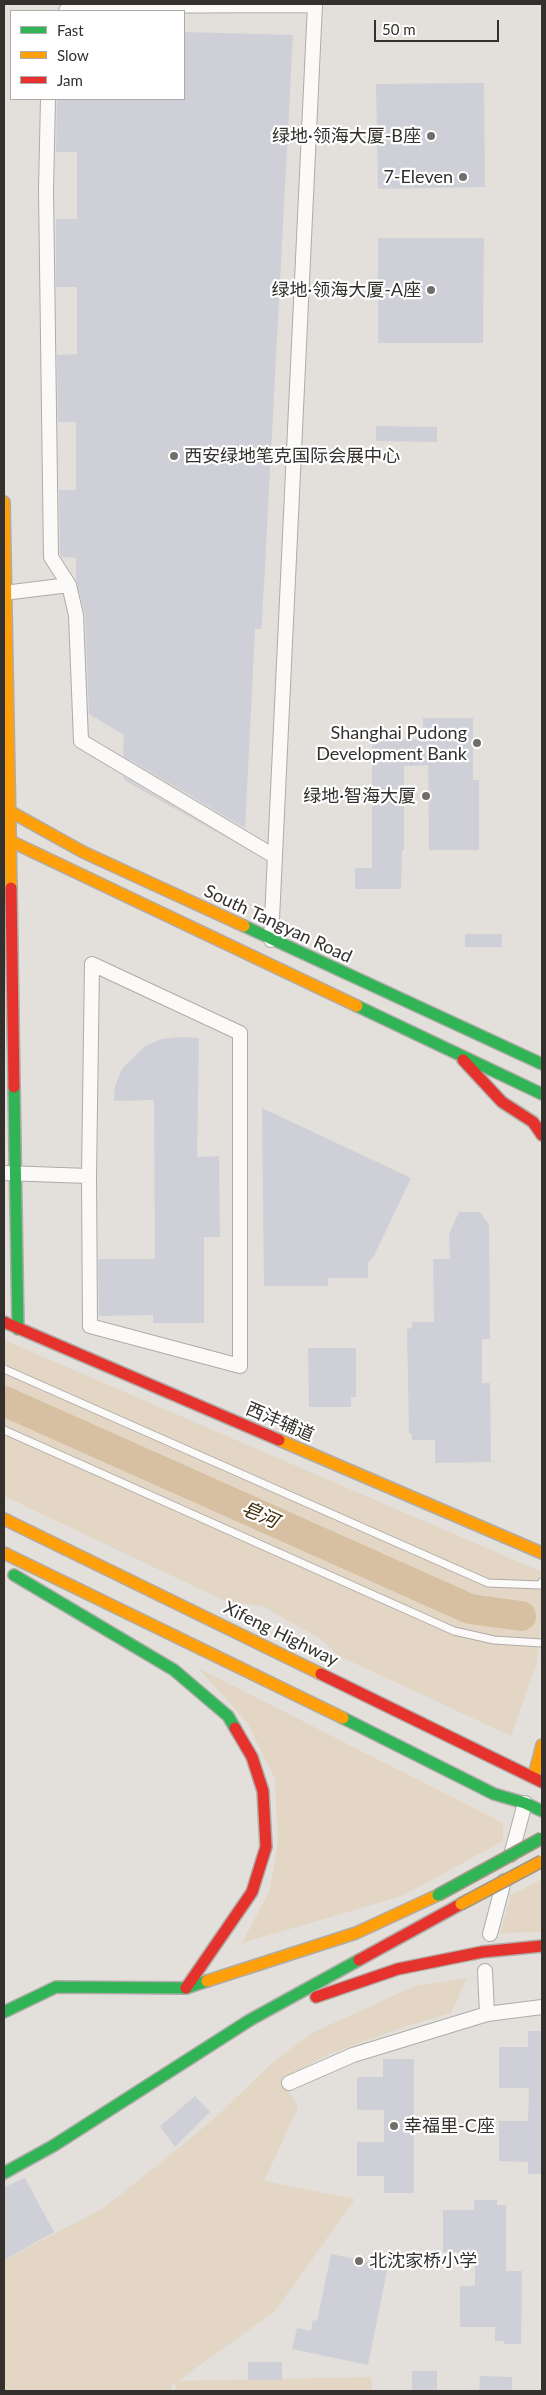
<!DOCTYPE html>
<html>
<head>
<meta charset="utf-8">
<style>
	body { margin:0 }
	#map { position:relative; width:546px; height:2395px; overflow:hidden; background:#e3dfda; font-family:Lato,sans-serif }
	canvas { display:block }
	.frame { position:absolute; inset:0; border:5px solid #33302d; pointer-events:none }
	.legend { position:absolute; left:10px; top:10px; width:175px; height:90px; box-sizing:border-box; background:#fff; border:1px solid #adacab; margin:0; padding:6px 9px; list-style:none; font-size:15px; color:#33302d }
	.legend li { display:flex; align-items:center; gap:10px; height:25px }
	.legend b { width:25px; border:1px solid #adacab }
	.scale { position:absolute; left:374px; top:20px; width:125px; height:22px; box-sizing:border-box; border:2px solid #33302d; border-top:0; padding-left:6px; font-size:15px; line-height:18px; white-space:nowrap; color:#33302d; -webkit-text-stroke:4px #fff; paint-order:stroke }
</style>
</head>
<body>
<div id="map">
<canvas width="546" height="2395"></canvas>
<div class="frame"></div>
<ul class="legend">
<li><b style="height:6px;background:#30b455"></b>Fast</li>
<li><b style="height:6px;background:#ff9f0a"></b>Slow</li>
<li><b style="height:6px;background:#e5322d"></b>Jam</li>
</ul>
<div class="scale">50 m</div>
</div>
<script>
const g = document.querySelector('canvas').getContext('2d');
g.lineJoin = 'round';
function fill(path, color) { g.fillStyle = color; g.fill(path, 'evenodd'); }
const toPath = rows => new Path2D(rows.map(r => 'M' + r).join(''));
function trace(path, color, width, dash) { g.strokeStyle = color; g.lineWidth = width; g.lineCap = dash ? 'butt' : 'round'; g.setLineDash(dash || []); g.stroke(path); }
function label(font, color, halo, rows, align = 'center') {
  g.font = font + ' Lato,"Noto Sans SC",sans-serif'; g.lineWidth = 4.5; g.setLineDash([]); g.textBaseline = 'middle'; g.strokeStyle = halo; g.fillStyle = color; for (const [text, x, y, turn = 0] of rows) {
    g.save(); g.translate(x, y); g.rotate((+turn || 0) * Math.PI / 180); g.textAlign = isNaN(turn) ? turn : align; if (halo) g.strokeText(text, 0, 0); g.fillText(text, 0, 0); g.restore();
  }
}
const green = toPath([
	[4,1340,542,1572,542,1608,537,1662,511,1736,339,1656,321,1639,262,1606,225,1601,4,1496],
	[198,1668,503,1823,503,1841,402,1896,242,1943,270,1890,278,1842,275,1779,247,1722],
	[542,1879,542,1932,500,1933,511,1895],
	[467,1978,451,2013,404,2027,329,2054,282,2079,298,2107,264,2181,355,2199,275,2311,178,2381,371,2377,372,2391,176,2391,175,2383,171,2386,171,2391,4,2391,4,2260,102,2209,163,2161,216,2117,271,2064,312,2033,415,1986]
]);
const river = toPath([
	[4,1401,470,1609,521,1616]
]);
const building = toPath([
	[184,32,293,35,262,622,261,629,255,629,245,828,123,756,124,735,89,714,85,614,76,580,76,558,62,557,60,554,59,490,76,490,76,422,58,422,57,355,77,354,77,287,56,287,56,219,77,219,77,152,56,152,57,99,184,99],
	[484,83,485,187,378,189,376,84],
	[378,238,484,238,483,343,378,343],
	[376,426,437,427,437,442,376,441],
	[423,718,473,718,473,780,479,780,479,850,429,850,428,765,404,766,404,850,402,850,401,889,355,889,355,868,372,868,372,739,423,739],
	[123,776,241,846,131,784,123,779],
	[465,934,502,934,502,947,465,947],
	[177,1037,199,1038,197,1157,219,1156,220,1237,204,1237,204,1323,153,1323,153,1315,99,1316,98,1259,155,1259,154,1100,114,1101,115,1086,122,1069,145,1046,162,1039],
	[262,1108,411,1178,374,1256,368,1262,368,1278,328,1278,328,1286,264,1286],
	[459,1212,480,1212,489,1225,490,1339,482,1339,482,1383,490,1383,491,1462,435,1463,435,1440,412,1440,412,1434,409,1433,407,1329,412,1328,412,1322,434,1322,433,1259,450,1259,449,1234],
	[308,1348,356,1348,356,1397,351,1397,351,1407,309,1407],
	[528,2031,542,2031,542,2174,528,2174,528,2162,499,2161,499,2121,528,2121,529,2088,499,2088,499,2047,528,2047],
	[383,2059,414,2059,414,2193,384,2193,384,2176,357,2176,357,2142,384,2142,384,2110,357,2110,357,2077,383,2077],
	[195,2096,210,2112,175,2147,160,2126],
	[25,2178,54,2232,4,2260,4,2187],
	[474,2200,497,2200,497,2205,506,2205,506,2271,522,2271,521,2344,504,2344,504,2341,495,2341,495,2327,460,2327,460,2286,475,2286,475,2252,443,2252,443,2210,474,2210],
	[331,2254,388,2266,368,2365,292,2349,297,2328,311,2331,313,2320,317,2321],
	[248,2362,282,2362,282,2380,248,2380],
	[412,2371,437,2371,437,2391,412,2391],
	[480,2376,512,2377,512,2391,479,2391]
]);
const lane = toPath([
	[4,1369,488,1583,540,1585,542,1582],
	[4,1430,454,1631,494,1640,542,1643]
]);
const street = toPath([
	[66,11,69,6,315,5],
	[48,99,46,190,51,557,69,585,76,615,81,741,274,856],
	[4,593,69,585],
	[271,940,315,4],
	[92,964,240,1033,240,1366,90,1326,89,1176,92,964],
	[4,1173,89,1176],
	[511,1855,525,1803],
	[490,1934,504,1881],
	[485,1971,487,2014],
	[289,2083,353,2055,487,2014,542,2007]
]);
const fast = toPath([
	[244,926,542,1064],
	[357,1006,542,1094],
	[14,1087,18,1329],
	[14,1575,174,1670,228,1716,235,1728],
	[343,1718,494,1794,525,1803,542,1811],
	[4,2012,56,1987,186,1988,207,1981],
	[4,2173,53,2146,250,2020,359,1960]
]);
const slow = toPath([
	[4,502,11,888],
	[4,808,83,852,244,926],
	[4,838,357,1006],
	[279,1440,542,1553],
	[4,1519,321,1674],
	[4,1553,343,1718],
	[534,1776,542,1745],
	[207,1981,356,1933,438,1895]
]);
const jam = toPath([
	[11,888,14,1087],
	[463,1060,502,1102,533,1122,542,1135],
	[4,1322,279,1440],
	[321,1674,542,1782],
	[359,1960,461,1904],
	[186,1988,252,1892,266,1847,263,1791,252,1757,235,1728],
	[316,1997,398,1969,482,1952,542,1946]
]);
const fastBridge = toPath([
	[438,1895,542,1838]
]);
const slowBridge = toPath([
	[461,1904,542,1861]
]);
const markers = [
	[431,136,5,"#716d6a"],
	[463,177,5,"#716d6a"],
	[431,290,5,"#716d6a"],
	[174,456,5,"#716d6a"],
	[477,743,5,"#716d6a"],
	[426,796,5,"#716d6a"],
	[394,2126,5,"#716d6a"],
	[359,2261,5,"#716d6a"]
];
const poiNames = [
	["绿地·领海大厦-B座",421,136],
	["7-Eleven",453,177],
	["绿地·领海大厦-A座",421,290],
	["西安绿地笔克国际会展中心",184,456,"left"],
	["Shanghai Pudong",467,733],
	["Development Bank",467,754],
	["绿地·智海大厦",416,796],
	["幸福里-C座",404,2126,"left"],
	["北沈家桥小学",369,2261,"left"]
];
const streetNames = [
	["South Tangyan Road",278,924,25],
	["西沣辅道",280,1422,23],
	["Xifeng Highway",281,1634,26]
];
const waterNames = [
	["皂河",260,1515,24]
];
fill(green, '#e3d6c4');
trace(river, '#d6c0a1', 30);
fill(building, '#cfd0d7');
trace(lane, '#afaca8', 9);
trace(street, '#afaca8', 16);
trace(fast, '#afaca8', 14);
trace(slow, '#afaca8', 14);
trace(jam, '#afaca8', 14);
trace(lane, '#fbfaf9', 7);
trace(street, '#fbfaf9', 14);
trace(fast, '#30b455', 11);
trace(slow, '#ff9f0a', 11);
trace(jam, '#e5322d', 11);
trace(fastBridge, '#a19784', 14, []);
trace(slowBridge, '#a19784', 14, []);
trace(fastBridge, '#30b455', 11);
trace(slowBridge, '#ff9f0a', 11);
for (const [x, y, r, color] of markers) { const dot = new Path2D(); dot.arc(x, y, r, 0, 2 * Math.PI); g.fillStyle = color; g.fill(dot); trace(dot, '#fff', 2); }
label('18px', '#33302d', '#fff', poiNames, 'right');
label('18px', '#33302d', '#fff', streetNames);
label('italic 19px', '#402b07', '#fff', waterNames);
</script>
</body>
</html>
